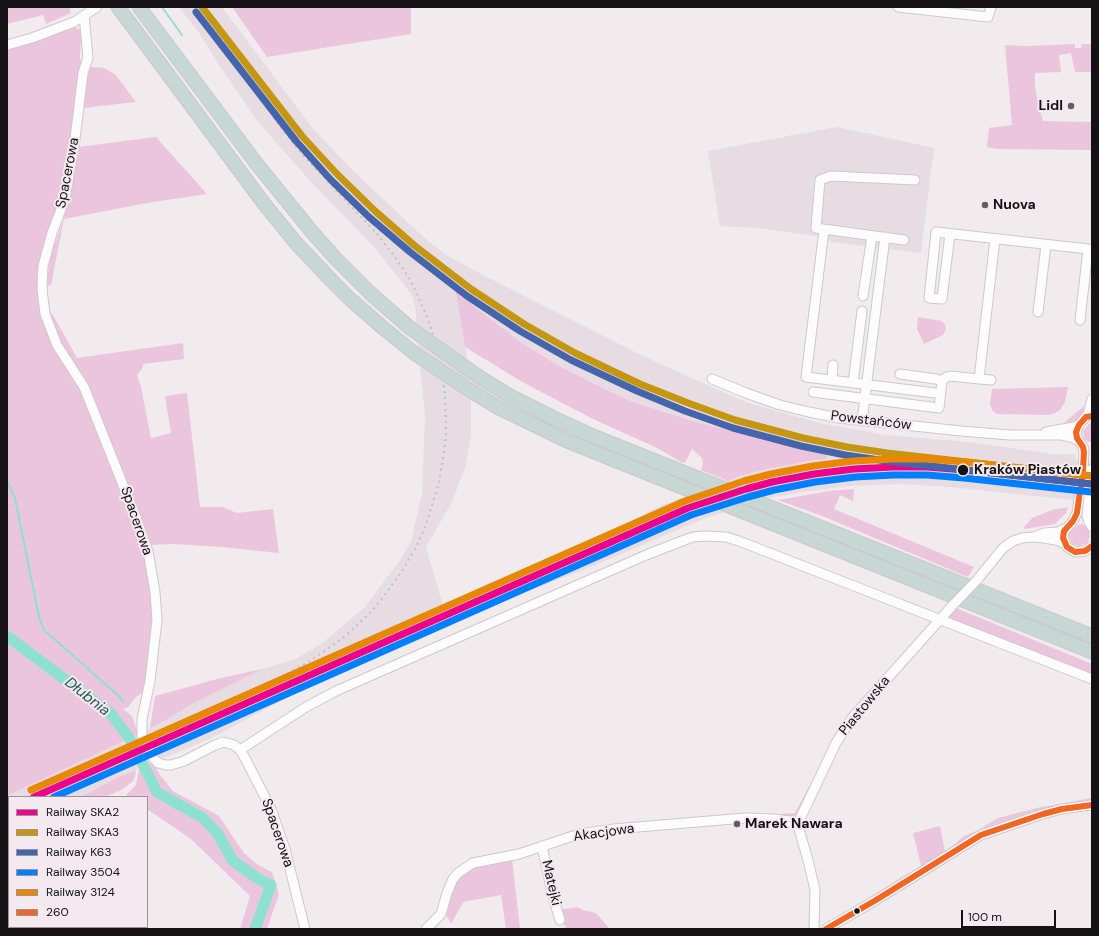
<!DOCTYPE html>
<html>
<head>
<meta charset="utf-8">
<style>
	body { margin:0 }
	#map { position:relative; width:1099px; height:936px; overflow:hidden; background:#f1ebee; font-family:"DM Sans",sans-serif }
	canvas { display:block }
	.frame { position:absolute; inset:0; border:8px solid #151114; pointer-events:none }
	.legend { position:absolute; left:8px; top:796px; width:140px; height:132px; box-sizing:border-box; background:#f3e9ef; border:1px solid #9a9397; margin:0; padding:5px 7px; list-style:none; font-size:12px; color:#151114 }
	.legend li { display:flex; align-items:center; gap:8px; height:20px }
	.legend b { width:20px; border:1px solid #9a9397 }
	.scale { position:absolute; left:961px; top:910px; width:95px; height:18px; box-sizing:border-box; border:2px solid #151114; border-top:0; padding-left:5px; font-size:12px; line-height:14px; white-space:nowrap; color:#151114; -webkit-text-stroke:3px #f3e9ef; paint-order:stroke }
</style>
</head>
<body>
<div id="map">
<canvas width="1099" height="936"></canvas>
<div class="frame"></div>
<ul class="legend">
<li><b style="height:5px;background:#ed028c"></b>Railway SKA2</li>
<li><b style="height:5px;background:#c49611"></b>Railway SKA3</li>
<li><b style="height:5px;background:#4464ac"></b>Railway K63</li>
<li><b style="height:5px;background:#0080ff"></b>Railway 3504</li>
<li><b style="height:5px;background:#e88802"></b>Railway 3124</li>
<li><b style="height:5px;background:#f26522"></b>260</li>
</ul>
<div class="scale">100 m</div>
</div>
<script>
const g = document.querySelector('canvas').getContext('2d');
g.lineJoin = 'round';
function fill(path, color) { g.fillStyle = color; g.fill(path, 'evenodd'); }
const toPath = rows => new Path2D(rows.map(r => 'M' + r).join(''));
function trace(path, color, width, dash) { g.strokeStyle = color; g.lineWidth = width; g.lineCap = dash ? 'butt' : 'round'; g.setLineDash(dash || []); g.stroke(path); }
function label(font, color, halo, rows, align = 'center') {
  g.font = font + ' "DM Sans",sans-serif'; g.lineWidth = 4; g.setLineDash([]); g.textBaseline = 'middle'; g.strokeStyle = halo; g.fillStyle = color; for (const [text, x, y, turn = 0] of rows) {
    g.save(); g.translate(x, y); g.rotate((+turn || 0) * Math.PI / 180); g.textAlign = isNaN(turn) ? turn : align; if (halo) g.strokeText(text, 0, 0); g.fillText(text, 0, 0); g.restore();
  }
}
const built = toPath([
	[179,7,222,7,310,125,352,170,428,241,448,256,481,274,643,356,748,403,820,423,885,435,968,442,1053,454,1075,454,1076,460,1092,462,1092,502,949,487,900,484,849,486,797,493,769,498,703,519,591,567,481,609,450,623,382,651,333,673,210,739,118,777,81,797,9,797,9,828,7,829,7,796,166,720,192,704,262,669,296,659,322,643,364,608,400,560,411,542,422,493,425,417,416,326,416,311,412,295,374,247,311,182,258,122,221,68,199,33],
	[455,289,475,307,519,341,559,366,615,394,633,402,696,422,828,454,827,459,786,465,739,476,655,508,633,521,444,608,426,547,452,502,465,468,471,435,471,402,468,363],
	[837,127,934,148,921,253,832,242,816,236,757,228,720,226,708,151]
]);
const green = toPath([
	[7,7,70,7,71,13,46,24,43,15,7,24],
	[232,7,411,7,411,34,267,57],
	[75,26,77,29,82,29,83,38,81,38,80,57,81,62,64,190,42,257,42,314,83,388,144,547,155,616,144,692,136,697,128,707,123,709,132,716,138,734,7,796,7,49,41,39],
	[1075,44,1075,48,1081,48,1082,44,1092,44,1092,72,1075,72,1071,53,1059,55,1061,72,1035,73,1035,87,1039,107,1043,121,1092,122,1092,150,997,149,987,147,989,128,1012,125,1005,45,1027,46],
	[93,67,104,68,116,75,136,102,83,108,87,68],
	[156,137,207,194,147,203,64,219,51,285,46,286,51,254,64,219,73,182,78,147],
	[455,288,475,307,519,341,559,366,615,394,633,402,696,422,828,454,827,459,809,461,768,469,739,476,728,481,701,470,703,464,702,458,692,449,685,463,681,462,657,448,593,419,524,383,465,347],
	[53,315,77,358,183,343,184,359,143,364,142,369,137,375,141,387,151,438,171,433,165,396,187,393,200,507,222,507,237,513,273,509,279,553,222,547,172,544,152,545,149,547,107,436,96,403,88,387,59,344,50,316],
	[918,317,941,321,945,324,946,329,943,335,924,344,917,329],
	[1068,387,1065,402,1060,410,1053,414,1045,415,997,414,992,410,990,404,992,389],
	[1083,407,1086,408,1082,416,1074,423,1064,426,1066,421],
	[1092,421,1092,442,1088,442,1084,439,1083,431],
	[854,489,853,501,840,495,834,509,974,567,968,577,822,516,778,500,829,491],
	[1068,507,1066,513,1055,524,1025,529,1024,527,1032,518,1052,510],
	[1080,524,1084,525,1089,530,1090,537,1087,543,1079,546,1075,545,1071,542,1069,535,1071,531],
	[956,608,1092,664,1092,676,951,621,950,618,950,615],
	[262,669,192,704,166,720,150,728,155,696,217,679],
	[153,763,160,775,173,791,219,816,244,853,258,865,272,872,279,894,267,929,240,929,250,896,191,839,147,809,147,797,129,797,126,795,136,785,139,769],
	[136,770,135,777,132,782,121,790,105,797,81,797,118,777],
	[812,781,796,821,748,816,795,813],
	[1092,798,1092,801,1057,806,1023,815,978,830,944,853,921,866,913,833,940,826,945,852,964,836,978,830,998,818,1037,808],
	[9,828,9,888,7,888,7,829],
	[512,859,520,929,506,929,501,895,463,902,451,924,446,914,451,894,459,875,474,865],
	[577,907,583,910,596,913,610,929,566,929,559,910]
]);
const stream = toPath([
	[162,7,182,35],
	[7,481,15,498,39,617,44,630,120,697,123,702]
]);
const river = toPath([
	[7,636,111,714,130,739,157,792,203,818,218,834,233,861,260,880,271,885,255,929]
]);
const minor = toPath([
	[898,7,988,17,991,7],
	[84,15,88,58,83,73,74,147,65,199,52,233,43,266,42,289,45,314,57,345,84,387,135,515,148,551,155,592,157,620,150,681,142,719,142,736,154,759,158,763,166,765,171,765,184,761,213,746,223,742,234,745,240,750,245,758,271,809,285,849,305,929],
	[7,45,32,38,74,22,97,7],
	[824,230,806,377,935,393],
	[950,234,942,299,929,298,936,232,1088,249,1080,320],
	[904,240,816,228,820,180,831,176,915,180],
	[863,296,872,236],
	[1038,312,1046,245],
	[900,374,936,379,942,381],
	[712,379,746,393,780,405,809,412,839,418,961,431,1010,435,1061,435,1071,437,1077,440],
	[832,380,833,365],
	[991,380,979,379,995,239],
	[853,383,862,311],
	[813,392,939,408,942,381,946,377,950,376,979,379],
	[1092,399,1088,414,1079,425,1076,432,1077,438,1083,447,1084,452,1083,469,1077,513,1073,521,1064,531,1063,538,1067,547,1075,552,1085,551,1092,546],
	[862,421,885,237],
	[1046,432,1074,427,1079,425],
	[1092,469,1087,516,1089,522,1092,527],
	[1036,537,1056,540,1064,543],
	[977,580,1003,548,1013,541,1022,538,1034,537,1044,533,1058,532,1066,528],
	[240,750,306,707,336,691,646,555,682,541,693,537,704,536,726,537,739,541,1092,679],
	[542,846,553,897,560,920],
	[426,929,441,914,447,893,453,879,458,873,473,863,519,854,579,834,614,829,745,818,774,819,789,821,798,826],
	[814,929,815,890,808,860,798,826,799,821,836,743,852,718,952,606],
	[826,929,876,900,981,835,1043,814,1062,809,1092,805]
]);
const highway = toPath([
	[118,7,265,205,296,243,332,281,350,299,382,327,414,353],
	[139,7,256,163,312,232,336,259,370,293,410,328],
	[462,365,482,379,510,396,554,418,593,436,1092,636],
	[468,389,499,408,567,441,1092,652]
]);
const rail = toPath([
	[166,739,189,728,310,661,343,638,371,612,384,596,402,571,415,549,425,528,439,482,444,452,446,433,445,394,439,355,428,319,411,281,395,257,378,235,301,153,278,124,201,7]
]);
const minorBridge = toPath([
	[952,606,977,580]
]);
const highwayBridge = toPath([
	[410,328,462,365],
	[414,353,468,389]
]);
const bus1 = toPath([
	[1092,416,1086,417,1079,425,1076,432,1077,438,1083,447,1084,452,1083,469,1077,513,1073,521,1064,531,1063,538,1067,547,1075,552,1085,551,1092,546],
	[826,929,876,900,981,835,1043,814,1062,809,1092,805]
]);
const rail1 = toPath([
	[34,797,688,508,746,489,772,482,814,474,854,469,893,467,927,467,965,470,1092,484]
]);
const rail2 = toPath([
	[202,7,302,136,337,174,375,211,415,246,471,289,524,324,575,353,640,384,688,403,735,420,803,438,847,447,887,453,1092,476]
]);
const rail3 = toPath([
	[196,12,296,141,331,180,369,217,410,252,467,296,520,331,571,360,637,391,685,411,733,428,801,446,845,455,886,461,1091,484]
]);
const rail4 = toPath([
	[54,797,691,515,748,497,774,490,815,482,855,477,893,475,927,475,964,478,1091,492]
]);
const rail5 = toPath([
	[31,790,685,501,744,481,771,474,813,466,853,461,893,459,928,459,966,462,1092,476]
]);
const markers = [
	[1071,106,4,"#625d60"],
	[985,205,4,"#625d60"],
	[963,470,6,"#151114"],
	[737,824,4,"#625d60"],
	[857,911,3.5,"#151114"]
];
const poiNames = [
	["Lidl",1063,106,"right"],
	["Nuova",993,205],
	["Marek Nawara",745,824]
];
const streetNames = [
	["Spacerowa",68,173,-79],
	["Powstańców",871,421,7],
	["Spacerowa",136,521,71],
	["Piastowska",865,706,-51],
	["Spacerowa",277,833,71],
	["Akacjowa",604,833,-8],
	["Matejki",551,883,77]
];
const stopNames = [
	["Kraków Piastów",974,470]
];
const waterNames = [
	["Dłubnia",87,697,38]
];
fill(built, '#e8dce3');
fill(green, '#ebc5dd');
trace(stream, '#8ee0d0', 2);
trace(river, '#8ee0d0', 11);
trace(minor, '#cdc8cb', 11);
trace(highway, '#cbc8ca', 15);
trace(minor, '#fdfcfc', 9);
trace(highway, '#c6d7d4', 13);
trace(rail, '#c1c0c0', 2, [2, 4]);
trace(minorBridge, '#cdc8cb', 11, []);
trace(highwayBridge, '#cbc8ca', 15, []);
trace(minorBridge, '#fdfcfc', 9);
trace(highwayBridge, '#c6d7d4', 13);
trace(bus1, '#f26522', 6);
trace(rail1, '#ed028c', 7);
trace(rail2, '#c49611', 7);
trace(rail3, '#4464ac', 7);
trace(rail4, '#0080ff', 7);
trace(rail5, '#e88802', 7);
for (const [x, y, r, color] of markers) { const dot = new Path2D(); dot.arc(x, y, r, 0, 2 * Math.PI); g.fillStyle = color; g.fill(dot); trace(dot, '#f3e9ef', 1.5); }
label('bold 14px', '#151114', '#f3e9ef', poiNames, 'left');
label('14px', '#151114', '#f3e9ef', streetNames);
label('bold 14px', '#151114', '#f3e9ef', stopNames, 'left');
label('italic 15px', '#23564c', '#f3e9ef', waterNames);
</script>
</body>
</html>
